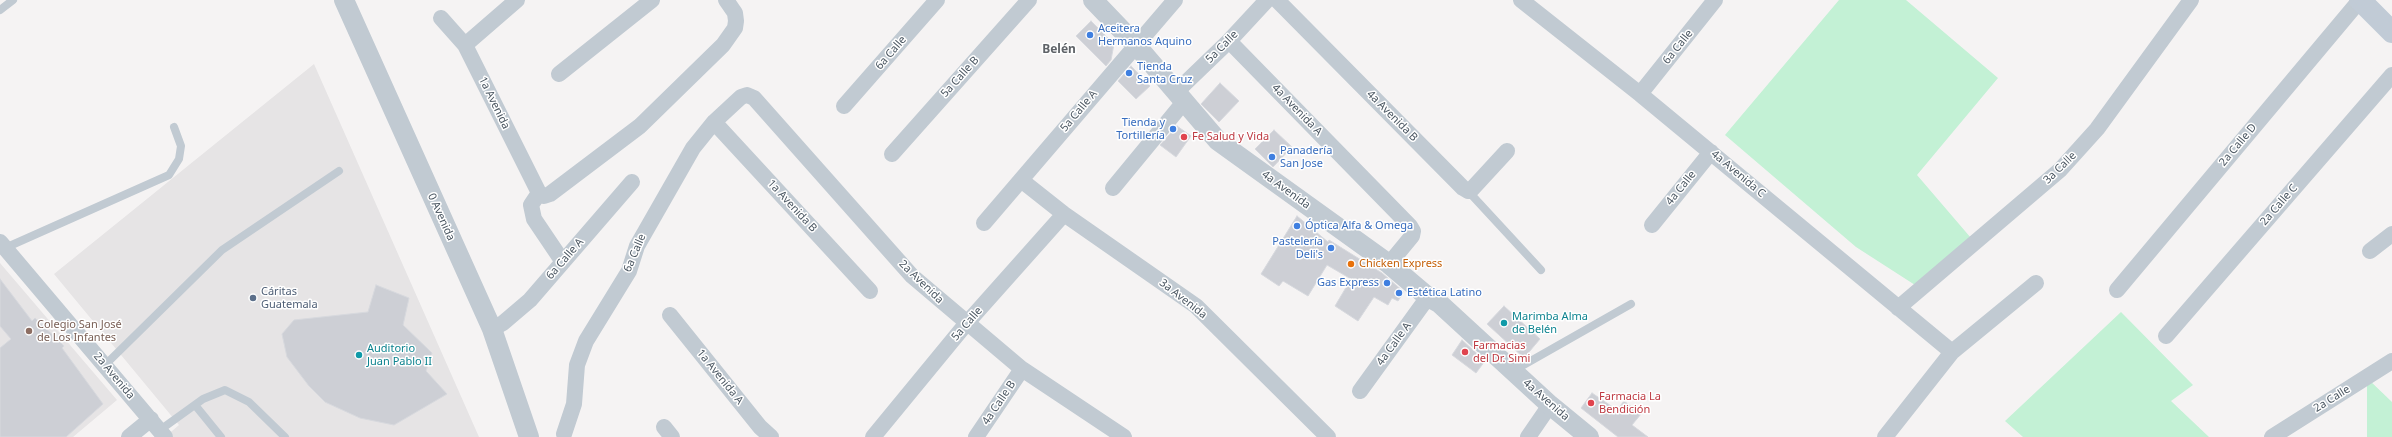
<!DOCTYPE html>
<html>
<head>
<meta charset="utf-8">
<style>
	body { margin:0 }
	canvas { display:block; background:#f5f3f3 }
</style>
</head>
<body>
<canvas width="2392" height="437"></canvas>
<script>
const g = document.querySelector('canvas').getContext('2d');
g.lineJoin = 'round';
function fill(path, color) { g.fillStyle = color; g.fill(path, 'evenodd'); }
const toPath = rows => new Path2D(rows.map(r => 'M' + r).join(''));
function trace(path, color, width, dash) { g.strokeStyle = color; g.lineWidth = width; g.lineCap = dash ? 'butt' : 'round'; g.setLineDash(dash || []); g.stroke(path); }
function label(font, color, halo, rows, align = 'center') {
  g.font = font + ' "Noto Sans",sans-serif'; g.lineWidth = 3; g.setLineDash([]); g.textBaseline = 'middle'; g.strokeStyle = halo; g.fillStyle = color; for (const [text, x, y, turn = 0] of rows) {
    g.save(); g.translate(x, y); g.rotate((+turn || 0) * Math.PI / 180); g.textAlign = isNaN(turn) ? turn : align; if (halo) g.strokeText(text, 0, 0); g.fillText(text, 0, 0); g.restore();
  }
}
const education = toPath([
	[314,64,479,437,165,437,179,425,54,274],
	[0,263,117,400,73,437,0,437]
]);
const green = toPath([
	[1839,0,1906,0,1998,78,1917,175,1971,238,1915,285,1856,247,1725,135],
	[2121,312,2193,385,2171,401,2209,437,2023,437,2005,421],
	[2367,378,2392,402,2392,437,2367,437]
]);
const building = toPath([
	[1091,21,1114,44,1111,60,1106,66,1076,36,1091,21],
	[1131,66,1150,86,1136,99,1118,81,1131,66],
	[1220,83,1239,101,1219,122,1201,104,1220,83],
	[1177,126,1191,136,1176,157,1160,145,1177,126],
	[1274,130,1292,147,1273,167,1255,149,1274,130],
	[1297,216,1328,242,1329,240,1382,273,1404,292,1398,301,1392,298,1388,305,1374,297,1358,321,1335,306,1351,279,1327,265,1308,296,1283,281,1279,286,1261,274,1297,216],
	[0,279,32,321,35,318,64,346,62,348,103,404,66,437,0,437,0,348,11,339,0,326,0,279],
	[376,285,409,298,403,325,432,353,426,371,447,394,394,425,360,418,325,402,309,386,287,357,282,334,294,320,368,312,376,285],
	[1504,306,1540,339,1524,358,1487,324,1504,306],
	[1462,340,1485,361,1476,373,1452,355,1462,340],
	[1592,393,1617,410,1624,401,1641,414,1632,425,1648,437,1618,437,1581,408,1592,393]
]);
const service = toPath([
	[0,10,13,0],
	[1468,191,1541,270],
	[5,248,169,175,179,159,181,146,174,127],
	[105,365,222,250,339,171],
	[1513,371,1631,304],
	[195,405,221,437],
	[160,430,203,399,225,390,249,402,285,437]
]);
const minor = toPath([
	[1277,0,1463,188,1468,191,1472,189,1507,151],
	[1521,0,1640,94,1952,352],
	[441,18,465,45,539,193],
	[1229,41,1410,226,1413,231,1412,236,1389,264],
	[465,45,517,0],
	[559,74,652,0],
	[1176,92,1229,41,1267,0],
	[1640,94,1715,0],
	[844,106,937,0],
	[714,122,870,291],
	[892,154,1029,0],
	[1021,180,1064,214,1196,306,1328,437],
	[1113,188,1183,103],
	[539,193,544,196,550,194,640,126,723,45,735,28,736,21,735,13,726,0],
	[539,193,531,205,534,219,563,262],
	[984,223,1175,0],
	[1652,225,1711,152],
	[0,242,165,437],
	[2370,251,2392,234],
	[2117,290,2360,0],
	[1898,308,2060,170,2097,129,2191,0],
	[670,315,760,427,771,437],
	[492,329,503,323,530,300,632,182],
	[2166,336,2392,75],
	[1360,391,1428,297],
	[664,427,672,437],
	[564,434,574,404,577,365,586,341,629,271,637,246,693,148,714,122,741,97,747,95,754,98,912,276,1022,369,1124,437],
	[129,437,151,419],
	[873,437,966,324,1064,214],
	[976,437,1022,369],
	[1528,437,1550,405],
	[1885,437,1952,352,2036,283],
	[2272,437,2392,361]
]);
const tertiary = toPath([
	[344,0,492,329,529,437],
	[1093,0,1136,45,1218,141,1389,264,1428,297,1439,303,1550,405,1589,437]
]);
const secondary = toPath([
	[2360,0,2392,32]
]);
const markers = [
	[1090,35,4,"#3f7fe0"],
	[1129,73,4,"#3f7fe0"],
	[1173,129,4,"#3f7fe0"],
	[1184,137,4,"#e0444e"],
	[1272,157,4,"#3f7fe0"],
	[1297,226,4,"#3f7fe0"],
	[1331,248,4,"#3f7fe0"],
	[1351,264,4,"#e8710a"],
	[1387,283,4,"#3f7fe0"],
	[1399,293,4,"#3f7fe0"],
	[253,298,4,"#5c6f8a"],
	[1504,323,4,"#0f9aa8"],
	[29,331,4,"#8d6e63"],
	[1465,352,4,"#e0444e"],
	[359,355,4,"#0f9aa8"],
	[1591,403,4,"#e0444e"]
];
const shopNames = [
	["Aceitera",1098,29],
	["Hermanos Aquino",1098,42],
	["Tienda",1137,67],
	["Santa Cruz",1137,80],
	["Tienda y",1165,123,"right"],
	["Tortillería",1165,136,"right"],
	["Panadería",1280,151],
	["San Jose",1280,164],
	["Óptica Alfa & Omega",1305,226],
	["Pastelería",1323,242,"right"],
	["Deli's",1323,255,"right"],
	["Gas Express",1379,283,"right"],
	["Estética Latino",1407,293]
];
const streetNames = [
	["5a Calle",1222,47,-45],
	["6a Calle",1678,47,-51],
	["6a Calle",891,53,-49],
	["5a Calle B",960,77,-48],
	["1a Avenida",494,103,64],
	["4a Avenida A",1297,110,46],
	["5a Calle A",1079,111,-50],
	["4a Avenida B",1392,116,45],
	["2a Calle D",2238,145,-50],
	["3a Calle",2060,168,-44],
	["4a Avenida C",1738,174,40],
	["4a Calle",1681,188,-51],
	["4a Avenida",1286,190,36],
	["2a Calle C",2279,205,-49],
	["1a Avenida B",792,206,47],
	["0 Avenida",441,217,66],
	["6a Calle",635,253,-67],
	["6a Calle A",565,259,-49],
	["2a Avenida",921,282,44],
	["3a Avenida",1183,299,38],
	["5a Calle",967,324,-49],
	["4a Calle A",1394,344,-54],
	["2a Avenida",114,376,50],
	["1a Avenida A",720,377,51],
	["2a Calle",2332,399,-32],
	["4a Avenida",1546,400,41],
	["4a Calle B",999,403,-56]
];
const healthNames = [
	["Fe Salud y Vida",1192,137],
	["Farmacias",1473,346],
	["del Dr. Simi",1473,359],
	["Farmacia La",1599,397],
	["Bendición",1599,410]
];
const foodNames = [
	["Chicken Express",1359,264]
];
const serviceNames = [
	["Cáritas",261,292],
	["Guatemala",261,305]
];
const cultureNames = [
	["Marimba Alma",1512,317],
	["de Belén",1512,330],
	["Auditorio",367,349],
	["Juan Pablo II",367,362]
];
const educationNames = [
	["Colegio San José",37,325],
	["de Los Infantes",37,338]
];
const neighbourhoodNames = [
	["Belén",1059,50]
];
fill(education, '#e6e4e5');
fill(green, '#c3f1d5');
fill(building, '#cdcfd5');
trace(building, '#d7d9de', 1);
trace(service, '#c1cad2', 8);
trace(minor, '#c1cad2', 16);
trace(tertiary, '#c1cad2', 20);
trace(secondary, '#c1cbd6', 22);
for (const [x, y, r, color] of markers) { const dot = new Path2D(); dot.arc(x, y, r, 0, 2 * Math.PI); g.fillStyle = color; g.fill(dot); trace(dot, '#fff', 1.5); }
label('11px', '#366cbe', '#fff', shopNames, 'left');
label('11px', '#4a5661', '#fff', streetNames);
label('11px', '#be3a42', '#fff', healthNames, 'left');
label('11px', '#c56008', '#fff', foodNames, 'left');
label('11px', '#4e5e75', '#fff', serviceNames, 'left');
label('11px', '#0d838f', '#fff', cultureNames, 'left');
label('11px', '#785e54', '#fff', educationNames, 'left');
label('bold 12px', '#5f6368', '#fff', neighbourhoodNames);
</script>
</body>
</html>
